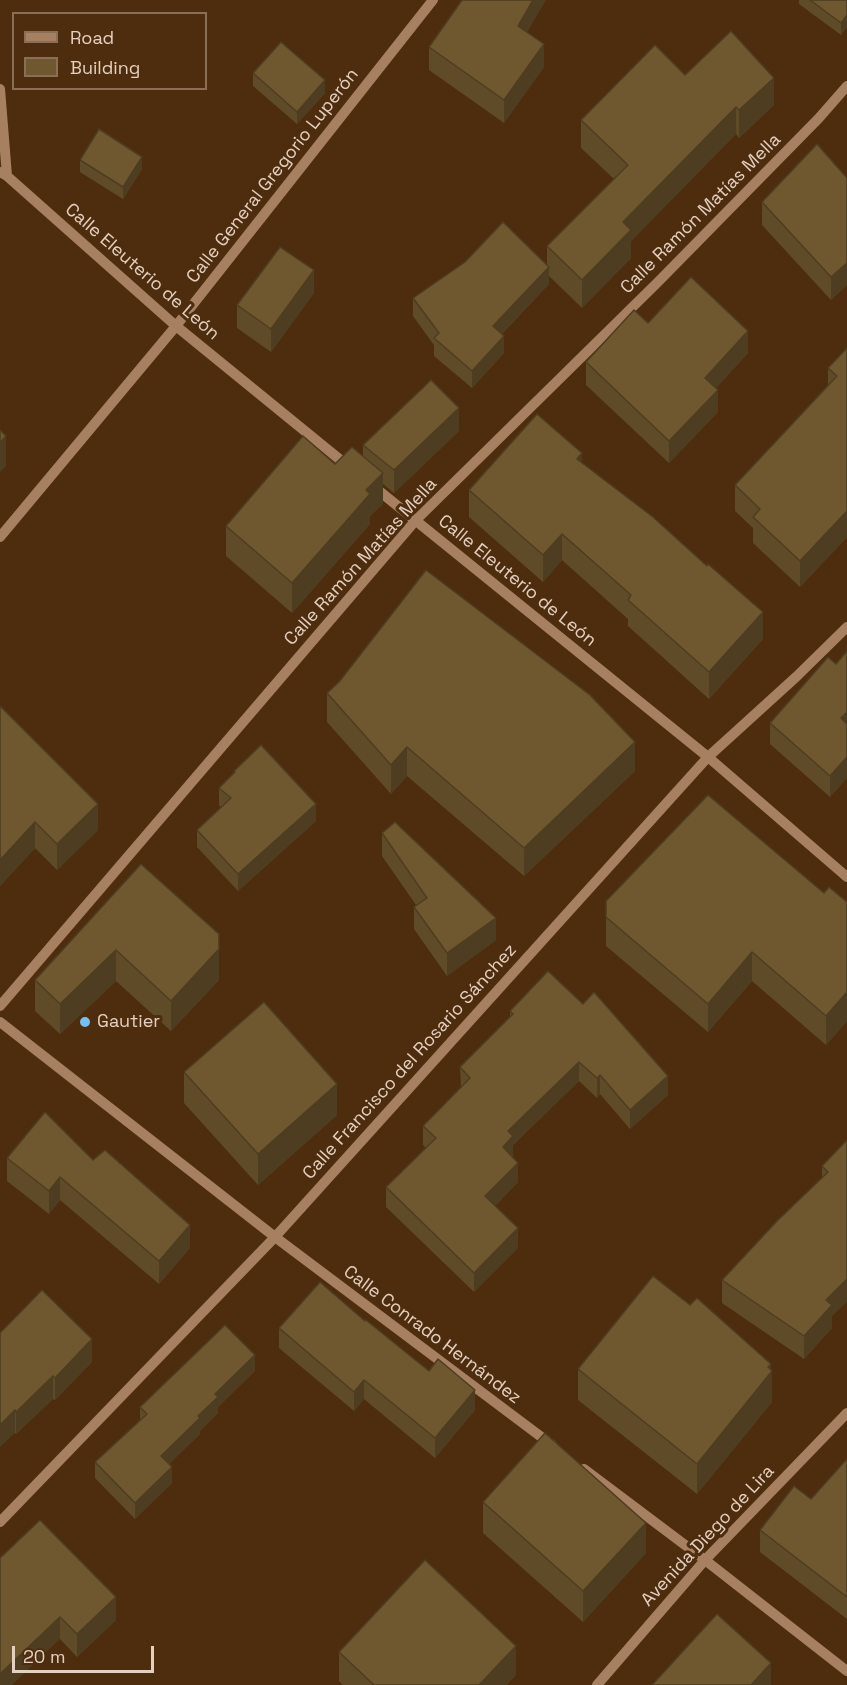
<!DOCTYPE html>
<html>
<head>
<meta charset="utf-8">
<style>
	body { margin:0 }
	#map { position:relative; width:847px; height:1685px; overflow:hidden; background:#4e2d0f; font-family:"Space Grotesk",sans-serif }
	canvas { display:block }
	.legend { position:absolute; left:12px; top:12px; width:195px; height:78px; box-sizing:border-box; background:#4e2d0f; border:2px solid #8a6e56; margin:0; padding:8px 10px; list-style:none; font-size:18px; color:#e5d0c0 }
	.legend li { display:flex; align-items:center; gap:12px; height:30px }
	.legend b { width:30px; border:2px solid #8a6e56 }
	.scale { position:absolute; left:12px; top:1646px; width:142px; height:27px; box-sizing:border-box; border:3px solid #e5d0c0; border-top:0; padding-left:8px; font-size:18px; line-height:21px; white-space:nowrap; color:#e5d0c0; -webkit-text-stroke:4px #4e2d0f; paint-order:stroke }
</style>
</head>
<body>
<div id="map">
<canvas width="847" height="1685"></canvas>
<ul class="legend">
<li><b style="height:8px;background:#a78061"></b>Road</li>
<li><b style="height:16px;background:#6f572f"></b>Building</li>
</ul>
<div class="scale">20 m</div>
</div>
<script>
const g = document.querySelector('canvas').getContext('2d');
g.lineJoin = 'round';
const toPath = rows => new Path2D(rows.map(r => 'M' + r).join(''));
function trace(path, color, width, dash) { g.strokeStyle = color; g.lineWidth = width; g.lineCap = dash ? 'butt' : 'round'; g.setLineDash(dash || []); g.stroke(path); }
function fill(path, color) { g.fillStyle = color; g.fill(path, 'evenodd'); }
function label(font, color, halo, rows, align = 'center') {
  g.font = font + ' "Space Grotesk",sans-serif'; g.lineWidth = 6; g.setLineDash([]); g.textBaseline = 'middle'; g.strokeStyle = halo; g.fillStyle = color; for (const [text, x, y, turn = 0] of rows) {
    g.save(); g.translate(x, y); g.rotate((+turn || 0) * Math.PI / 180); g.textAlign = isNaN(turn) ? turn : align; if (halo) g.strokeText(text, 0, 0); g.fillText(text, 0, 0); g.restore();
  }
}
const minor = toPath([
	[0,89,7,176],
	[0,172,7,176,176,326,349,467],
	[373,486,708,757,847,877],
	[0,537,176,326,433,0],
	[0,1006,416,520,658,282,819,118,847,86],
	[0,1022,275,1237,552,1445],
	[584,1469,705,1560,847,1671],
	[0,1522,275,1237,708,757,796,677,847,627],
	[597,1685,705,1560,847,1413]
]);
const wall = toPath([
	[799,0,847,0,847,27,841,35,799,4],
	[528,32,544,67,504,123,429,70,429,47],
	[253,73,325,93,297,124,253,86],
	[685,75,774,105,739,138,736,134,631,241,631,258,582,308,549,276,549,284,502,334,504,353,472,388,434,356,434,345,413,316,413,298,547,265,547,246,614,179,581,148,581,120],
	[80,160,142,169,123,199,80,172],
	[847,178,847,285,831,300,762,225,762,202],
	[314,293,271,352,237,328,237,305],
	[648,323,748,353,716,388,718,412,669,463,586,385,586,362],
	[847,348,847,537,800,587,753,543,753,528,735,511,735,485,828,386,828,368],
	[459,431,394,493,383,484,383,504,370,516,370,524,292,613,226,556,226,526,335,464,363,456,363,445],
	[582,463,763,639,709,699,628,626,628,619,562,560,543,582,469,517,469,490],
	[847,651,847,778,830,797,770,744,770,723,836,664],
	[327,693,635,771,524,876,407,776,391,794,327,722],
	[0,706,98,830,57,870,35,848,0,886],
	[234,771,316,821,238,891,197,847,197,830,221,807,219,805,219,788,234,773],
	[382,833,496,940,447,976,414,929,414,907,416,905,382,856],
	[141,864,219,980,171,1031,116,981,60,1034,35,1011,35,980],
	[824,893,847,902,847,1021,826,1045,752,981,708,1032,606,946,606,901],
	[510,1011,668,1095,630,1129,600,1094,597,1098,579,1081,513,1145,513,1155,512,1157,518,1182,495,1206,518,1248,474,1292,386,1207,386,1187,426,1148,423,1145,423,1126,461,1088,460,1067,510,1017],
	[184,1072,337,1115,258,1185,184,1103],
	[847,1140,832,1316,832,1328,804,1359,722,1303,722,1280,822,1178,822,1166],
	[7,1158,93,1160,190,1248,159,1284,60,1200,49,1214,7,1181],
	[365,1321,475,1410,435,1458,364,1399,354,1411,279,1348,279,1328],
	[0,1333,92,1362,55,1400,53,1399,16,1434,15,1433],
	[578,1369,771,1369,772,1402,697,1494,578,1400],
	[255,1371,218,1407,218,1413,200,1431,200,1434,169,1464,172,1483,135,1519,95,1478,95,1462,140,1420,140,1407],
	[847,1459,847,1619,760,1552,760,1530,811,1499],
	[483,1502,646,1553,583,1622,483,1533],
	[0,1558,116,1620,77,1657,60,1639],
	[339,1652,516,1675,506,1685,343,1685,339,1681]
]);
const shadedWall = toPath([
	[533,0,546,0,518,48,518,26],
	[847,15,847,27,841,35,841,23],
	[544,44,544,67,504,123,504,100],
	[774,78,774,105,739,138,739,110],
	[325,80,325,93,297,124,297,112],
	[736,107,736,134,631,241,631,258,582,308,582,280,623,222],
	[142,157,142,169,123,199,123,187],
	[847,263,847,285,831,300,831,277],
	[549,267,549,284,493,343,493,326],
	[314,270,314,293,271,352,271,329],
	[748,331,748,353,705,400,705,378],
	[504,336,504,353,472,388,472,371],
	[718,390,718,412,669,463,669,441],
	[459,408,459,431,394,493,394,470],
	[6,436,6,466,0,472,0,443],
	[582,453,582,480,577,459],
	[383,473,383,504,370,516,370,524,292,613,292,583,366,490],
	[847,511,847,537,800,587,800,561],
	[562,534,562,560,543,582,543,555],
	[763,612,763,639,709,699,709,672],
	[847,712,847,734,841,718],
	[635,742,635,771,524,876,524,848],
	[407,747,407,776,391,794,391,765],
	[847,757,847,778,830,797,830,776],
	[98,804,98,830,57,870,57,844],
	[316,804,316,821,238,891,238,874],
	[35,822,35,848,0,886,0,860],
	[496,918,496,940,447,976,447,953],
	[219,949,219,980,171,1031,171,1001],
	[116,950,116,981,60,1034,60,1004],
	[752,952,752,981,708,1032,708,1004],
	[847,992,847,1021,826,1045,826,1016],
	[579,1062,579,1081,513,1145,513,1155,503,1167,503,1147,508,1131],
	[600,1075,600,1094,597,1098,597,1078],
	[668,1076,668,1095,630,1129,630,1110],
	[337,1084,337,1115,258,1185,258,1154],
	[518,1163,518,1182,485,1216,485,1196],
	[60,1177,60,1200,49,1214,49,1191],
	[190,1225,190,1248,159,1284,159,1261],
	[518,1228,518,1248,474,1292,474,1273],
	[847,1279,847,1302,832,1316,832,1328,804,1359,804,1336,826,1300],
	[92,1339,92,1362,55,1400,55,1378],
	[255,1355,255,1371,218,1407,218,1413,200,1431,200,1434,161,1472,161,1456,198,1416,215,1394],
	[771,1364,771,1373,772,1371,772,1402,697,1494,697,1464],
	[53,1376,53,1399,16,1434,16,1412],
	[364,1380,364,1399,354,1411,354,1392],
	[475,1390,475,1410,435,1458,435,1438],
	[15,1410,15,1433,0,1447,0,1425],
	[172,1467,172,1483,135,1519,135,1503],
	[646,1523,646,1553,583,1622,583,1591],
	[116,1597,116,1620,77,1657,77,1634],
	[60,1617,60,1639,12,1685,0,1685,0,1674],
	[516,1646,516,1675,506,1685,479,1685],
	[771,1663,771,1685,751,1685]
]);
const building = toPath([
	[462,0,533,0,518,26,544,44,504,100,429,47,462,0],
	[810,0,847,0,847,15,841,23,810,0],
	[731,31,774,78,739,110,736,107,623,222,631,230,582,280,547,246,628,165,581,120,655,45,685,75,731,31],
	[281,42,325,80,297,112,253,73,281,42],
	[99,129,142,157,123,187,80,160,99,129],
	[817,144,847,178,847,263,831,277,762,202,817,144],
	[503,222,549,267,493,326,504,336,472,371,434,338,439,333,413,298,465,262,503,222],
	[280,247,314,270,271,329,237,305,280,247],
	[691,277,748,331,705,378,718,390,669,441,586,362,634,310,648,323,691,277],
	[847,348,847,511,800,561,753,517,760,509,735,485,837,376,828,368,847,348],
	[431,380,459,408,394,470,363,445,431,380],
	[537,414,582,453,577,459,653,517,707,566,708,564,763,612,709,672,628,600,631,595,562,534,543,555,469,490,537,414],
	[0,430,6,436,0,443,0,430],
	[303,436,335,464,352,447,383,473,366,490,370,494,292,583,226,526,303,436],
	[426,570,590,695,635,742,524,848,407,747,391,765,327,693,339,682,426,570],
	[847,651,847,712,841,718,847,724,847,757,830,776,770,723,828,657,836,664,847,651],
	[0,706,98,804,57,844,35,822,0,860,0,706],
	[261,745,316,804,238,874,197,830,231,798,219,788,235,772,234,771,261,745],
	[708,795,824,893,829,887,847,902,847,992,826,1016,752,952,708,1004,606,917,606,901,708,795],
	[395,822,496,918,447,953,414,907,427,898,382,833,395,822],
	[141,864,219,934,219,949,171,1001,116,950,60,1004,35,980,141,864],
	[548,971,583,1004,594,992,668,1076,630,1110,600,1075,597,1078,579,1062,508,1131,513,1136,503,1147,518,1163,485,1196,518,1228,474,1273,386,1187,436,1138,423,1126,470,1078,460,1067,513,1014,510,1011,548,971],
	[264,1002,337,1084,258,1154,184,1072,264,1002],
	[45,1112,93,1160,105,1150,190,1225,159,1261,60,1177,49,1191,7,1158,45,1112],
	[847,1140,847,1279,826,1300,832,1305,804,1336,722,1280,777,1221,828,1172,822,1166,847,1140],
	[653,1276,690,1305,697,1298,771,1364,768,1367,772,1371,697,1464,578,1369,653,1276],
	[320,1282,365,1321,366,1320,429,1371,438,1359,475,1390,435,1438,364,1380,354,1392,279,1328,320,1282],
	[42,1290,92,1339,55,1378,53,1376,16,1412,15,1410,0,1425,0,1333,42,1290],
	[225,1325,255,1355,215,1394,218,1397,198,1416,200,1418,161,1456,172,1467,135,1503,95,1462,147,1414,140,1407,225,1325],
	[545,1433,646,1523,583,1591,483,1502,545,1433],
	[847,1459,847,1597,760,1530,794,1486,811,1499,847,1459],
	[40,1520,116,1597,77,1634,60,1617,0,1674,0,1558,40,1520],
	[425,1560,516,1646,479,1685,374,1685,339,1652,425,1560],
	[717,1614,771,1663,751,1685,652,1685,717,1614]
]);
const markers = [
	[85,1022,6,"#72c1f5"]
];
const streetNames = [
	["Calle General Gregorio Luperón",273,176,-52],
	["Calle Ramón Matías Mella",701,214,-45],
	["Calle Eleuterio de León",142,272,41],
	["Calle Ramón Matías Mella",361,562,-48],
	["Calle Eleuterio de León",517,581,39],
	["Calle Francisco del Rosario Sánchez",410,1062,-48],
	["Calle Conrado Hernández",432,1335,37],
	["Avenida Diego de Lira",708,1536,-47]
];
const poiNames = [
	["Gautier",97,1022]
];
trace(minor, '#a78061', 10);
fill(wall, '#5f4b28');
fill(shadedWall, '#4e3d21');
fill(building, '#6f572f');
trace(building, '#4e3d21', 1.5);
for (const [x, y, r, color] of markers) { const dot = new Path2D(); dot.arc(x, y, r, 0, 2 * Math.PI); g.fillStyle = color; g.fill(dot); trace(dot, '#4e2d0f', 2); }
label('18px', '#e5d0c0', '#4e2d0f', streetNames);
label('18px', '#e5d0c0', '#4e2d0f', poiNames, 'left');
</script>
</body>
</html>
